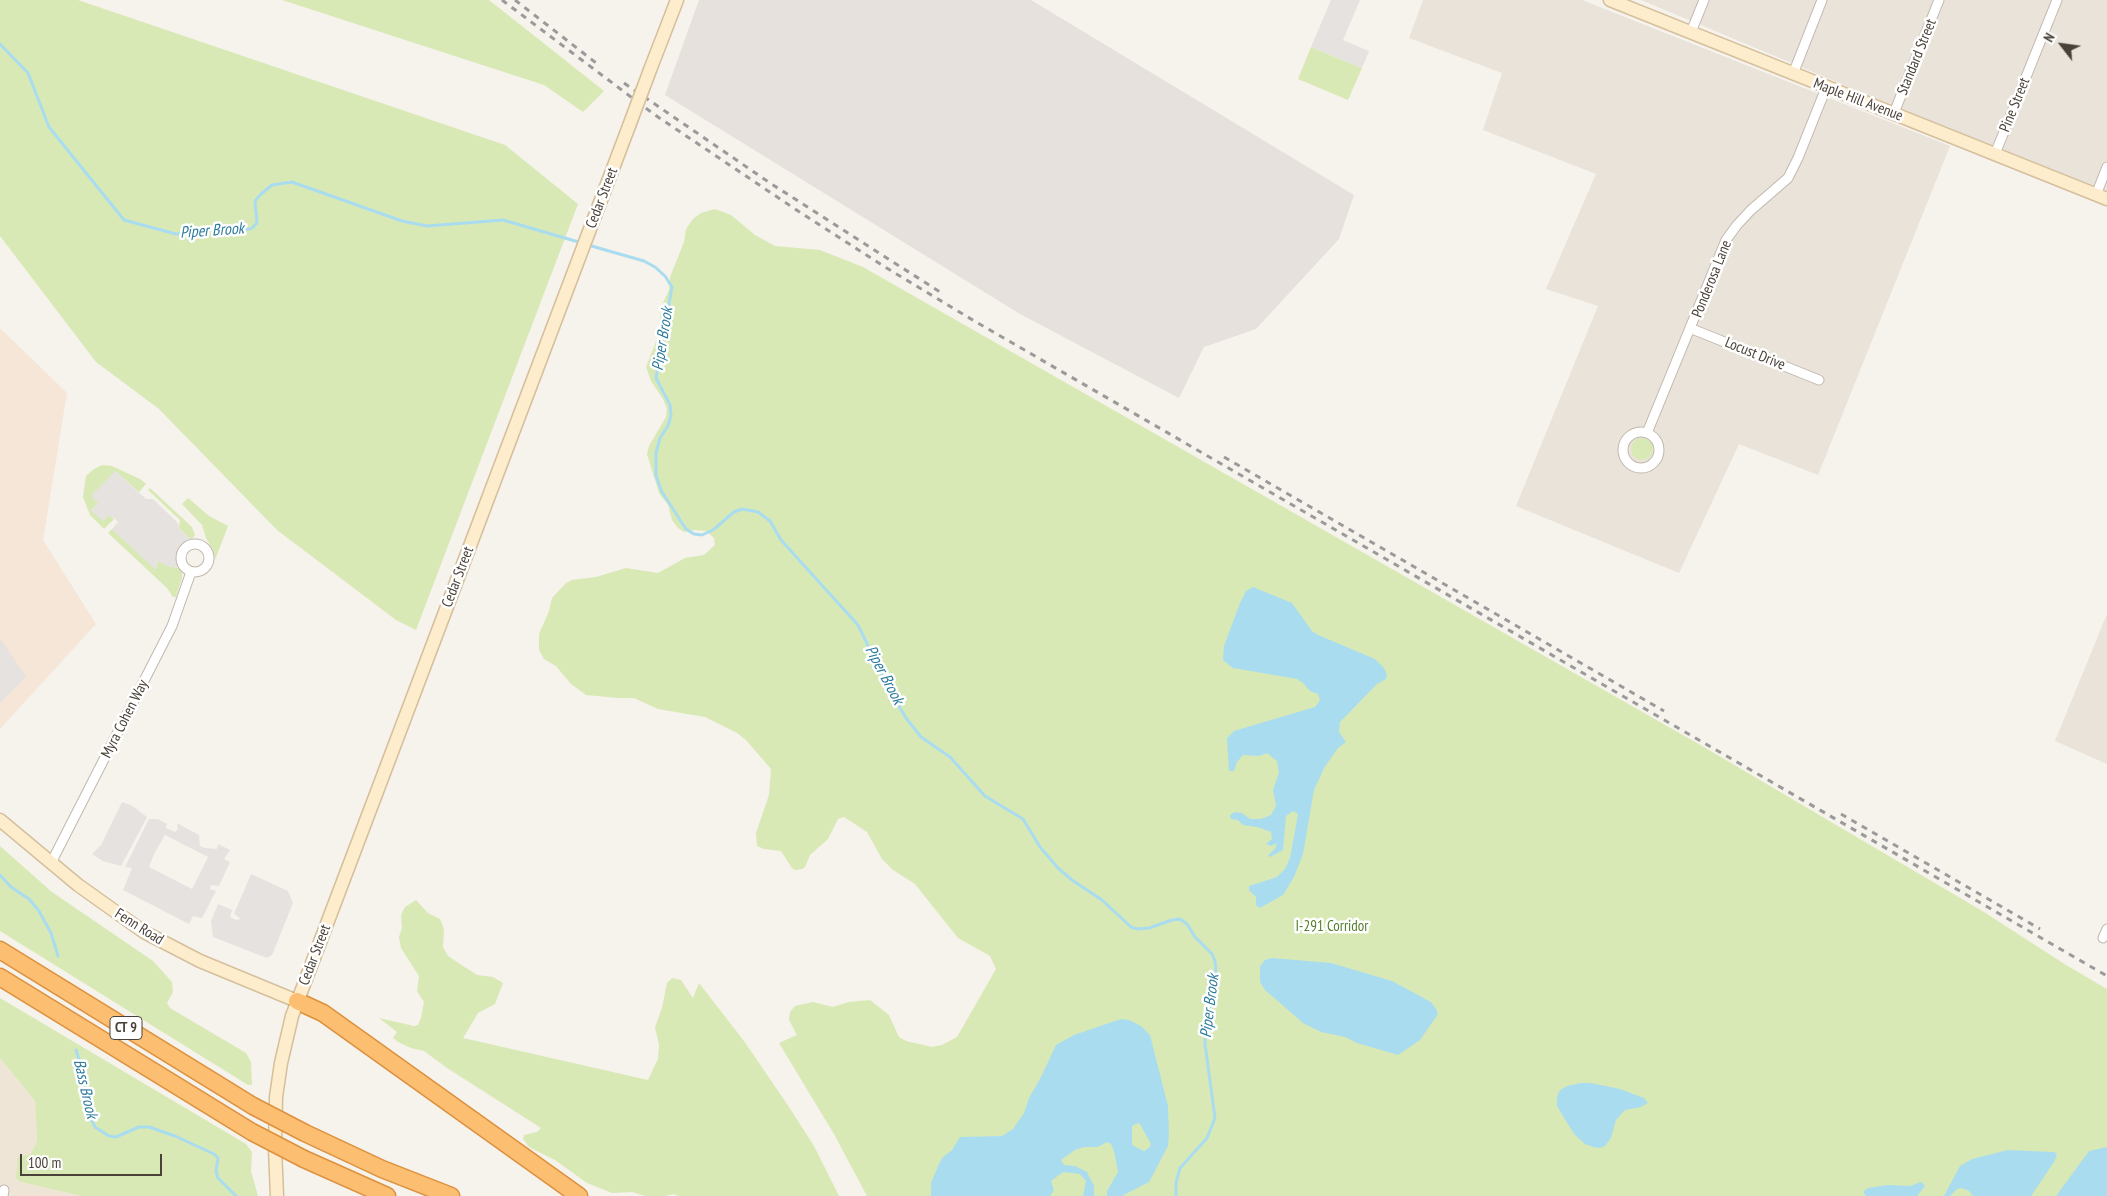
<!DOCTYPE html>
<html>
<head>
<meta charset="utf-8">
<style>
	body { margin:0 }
	#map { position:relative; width:2107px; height:1196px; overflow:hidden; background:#f6f2ec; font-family:"PT Sans Narrow",sans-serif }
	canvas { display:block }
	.north { position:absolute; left:2037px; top:20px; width:50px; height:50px; -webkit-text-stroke:4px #fff; paint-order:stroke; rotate:300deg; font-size:14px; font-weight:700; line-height:20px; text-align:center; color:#4a4239 }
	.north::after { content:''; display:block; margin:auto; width:18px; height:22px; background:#4a4239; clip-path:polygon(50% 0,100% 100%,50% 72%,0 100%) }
	.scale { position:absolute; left:20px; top:1154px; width:142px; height:22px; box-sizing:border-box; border:2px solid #4a4239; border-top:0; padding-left:6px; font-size:15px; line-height:18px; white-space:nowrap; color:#4a4239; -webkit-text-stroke:4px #fff; paint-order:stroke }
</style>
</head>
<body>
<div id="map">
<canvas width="2107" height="1196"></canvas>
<div class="north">N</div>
<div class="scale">100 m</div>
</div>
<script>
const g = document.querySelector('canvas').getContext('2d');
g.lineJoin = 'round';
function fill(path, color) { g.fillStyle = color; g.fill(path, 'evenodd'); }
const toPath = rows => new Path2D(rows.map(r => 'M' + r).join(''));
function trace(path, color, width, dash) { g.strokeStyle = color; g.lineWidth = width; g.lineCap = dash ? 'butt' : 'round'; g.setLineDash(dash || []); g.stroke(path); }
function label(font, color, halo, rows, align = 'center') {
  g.font = font + ' "PT Sans Narrow",sans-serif'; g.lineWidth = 5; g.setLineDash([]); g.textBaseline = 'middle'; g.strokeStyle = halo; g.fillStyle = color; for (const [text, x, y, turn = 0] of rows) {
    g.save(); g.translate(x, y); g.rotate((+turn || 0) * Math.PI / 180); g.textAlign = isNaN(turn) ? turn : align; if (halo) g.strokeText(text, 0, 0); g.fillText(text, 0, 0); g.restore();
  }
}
const residential = toPath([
	[1423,0,1582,0,1950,146,1818,475,1739,444,1679,573,1516,506,1598,306,1546,289,1596,174,1483,130,1502,73,1409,38],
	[1641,0,2107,0,2107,195],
	[2107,614,2107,764,2055,741]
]);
const commercial = toPath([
	[0,328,67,393,43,540,96,624,0,729]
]);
const industrial = toPath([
	[699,0,1031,0,1354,195,1339,239,1256,329,1204,347,1179,398,1020,314,665,95]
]);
const education = toPath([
	[0,1058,35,1101,37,1141,21,1182,81,1196,0,1196]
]);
const green = toPath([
	[0,0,78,0,505,145,578,204,416,630,396,620,277,530,159,409,96,362,0,236],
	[282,0,489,0,604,91,583,112,544,85],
	[1311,47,1362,68,1348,100,1298,79],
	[715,209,731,215,755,235,775,246,820,250,863,267,1702,746,1984,912,2066,965,2107,989,2107,1196,867,1196,834,1134,779,1043,797,1035,789,1020,790,1012,795,1006,813,1002,833,1007,849,1002,870,1000,889,1015,899,1037,906,1041,932,1047,942,1045,957,1037,996,969,990,956,958,938,915,884,893,870,882,859,867,832,844,817,838,819,828,839,810,855,805,867,802,869,795,870,792,868,781,851,764,849,757,846,756,833,769,795,771,769,746,740,737,733,705,717,658,709,634,698,618,698,586,695,571,684,556,666,544,659,539,650,539,634,549,611,552,598,566,583,572,580,596,577,626,568,658,573,685,558,704,555,715,545,714,538,706,531,695,530,684,532,678,528,672,520,668,505,659,493,647,454,649,446,666,417,667,409,663,399,651,381,646,367,659,334,661,307,669,290,670,277,684,242,686,229,693,219,701,213],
	'1631 449a11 11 0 1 1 22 0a11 11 0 1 1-22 0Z',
	[102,465,112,466,140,479,146,484,139,492,115,471,98,503,92,510,109,515,114,519,104,529,90,515,83,497,86,476,94,469],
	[150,488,192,527,195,535,193,538,190,539,179,528,180,520,148,490],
	[188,498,209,516,228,526,215,560,214,552,206,538,202,525,182,504],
	[112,529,156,569,158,560,167,566,179,568,182,571,182,578,176,597,173,597,167,588,108,533],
	[0,846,52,892,153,961,172,982,173,992,167,1003,170,1008,246,1053,251,1062,252,1085,248,1085,0,931],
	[416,900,428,913,440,919,444,929,443,947,448,956,477,975,493,977,503,983,495,1004,478,1013,463,1038,648,1080,658,1059,659,1045,655,1027,662,1008,667,983,672,978,681,980,693,998,699,983,744,1041,789,1107,814,1146,839,1196,679,1196,673,1194,666,1196,645,1196,632,1192,612,1193,587,1183,555,1160,529,1147,523,1139,524,1135,537,1132,541,1128,447,1068,424,1051,411,1048,398,1042,393,1038,397,1032,379,1018,414,1026,418,1025,421,1018,424,1002,417,991,419,976,401,948,399,937,402,928,401,915,405,907],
	[0,998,246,1144,252,1152,251,1171,258,1196,81,1196,21,1182,16,1178,18,1157,31,1154,37,1141,35,1101,0,1058]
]);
const parking = toPath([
	[1331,0,1360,0,1343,40,1369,51,1362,68,1311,47],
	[115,471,146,499,153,499,178,523,179,528,190,539,182,544,177,553,179,568,167,566,158,560,156,570,112,529,118,522,116,520,109,515,103,521,91,511,98,503,91,496],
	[0,638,26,677,0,703],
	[122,802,131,805,147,817,121,866,103,861,92,854,101,845],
	[149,819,158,819,167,824,166,828,175,832,178,829,177,823,199,835,200,846,205,848,217,849,218,844,230,850,224,859,230,862,219,886,211,885,210,889,216,891,202,918,193,916,189,924,123,890,132,868,125,867],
	[165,835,208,857,192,889,149,867,154,854],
	[251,874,288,891,293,903,272,955,267,958,213,937,211,921,218,904,232,910,230,917,236,920,241,919,234,914]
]);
const water = toPath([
	[1253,587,1292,603,1312,631,1318,635,1375,659,1384,668,1387,675,1386,679,1377,684,1340,722,1339,732,1346,742,1338,748,1324,768,1314,790,1303,854,1294,877,1283,895,1260,908,1256,905,1256,897,1249,890,1249,886,1277,877,1285,869,1290,858,1298,814,1293,811,1286,816,1283,850,1270,857,1268,855,1275,849,1277,843,1271,846,1266,844,1272,839,1271,832,1257,827,1243,825,1238,820,1231,819,1230,815,1235,812,1242,813,1250,819,1261,819,1271,815,1276,806,1273,790,1279,772,1277,761,1267,753,1259,756,1243,755,1237,762,1234,771,1229,771,1227,738,1234,731,1315,707,1320,700,1318,694,1310,691,1303,683,1297,679,1233,668,1223,660,1224,646,1240,603,1246,591],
	[1272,958,1331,963,1392,981,1431,1002,1436,1009,1438,1014,1420,1040,1398,1055,1357,1043,1345,1037,1321,1032,1303,1023,1265,990,1260,982,1260,966,1265,960],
	[1121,1019,1129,1020,1141,1026,1150,1035,1168,1106,1169,1134,1168,1146,1149,1182,1122,1196,1107,1196,1107,1191,1118,1172,1114,1151,1111,1144,1107,1142,1098,1147,1084,1147,1075,1150,1061,1160,1064,1165,1075,1166,1087,1172,1094,1186,1094,1196,1083,1196,1086,1181,1080,1174,1063,1172,1051,1181,1054,1190,1050,1196,931,1196,931,1183,939,1164,942,1158,952,1150,960,1137,1002,1136,1013,1129,1024,1113,1029,1098,1041,1077,1056,1045,1074,1035],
	[1138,1123,1140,1124,1151,1144,1149,1148,1144,1151,1132,1145,1132,1126],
	[1581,1083,1591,1083,1620,1089,1644,1098,1648,1103,1641,1107,1625,1110,1616,1120,1611,1138,1605,1146,1600,1148,1593,1147,1585,1144,1574,1134,1557,1106,1557,1097,1560,1090,1567,1086],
	[2107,1147,2107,1196,2056,1196,2089,1151],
	[2008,1150,2054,1152,2057,1154,2054,1162,2031,1196,1973,1196,1969,1191,1962,1188,1957,1189,1950,1196,1944,1196,1960,1166,1972,1159],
	[1921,1182,1925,1186,1917,1196,1866,1196,1863,1192,1868,1188,1888,1185,1910,1186]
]);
const stream = toPath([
	[0,44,28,73,49,127,124,220,176,234,210,230,251,229,257,223,255,201,261,194,272,185,292,182,402,221,427,226,503,220,582,243],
	[588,245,644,261,655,267,665,276,672,287,656,378,670,405,671,416,668,426,660,438,656,453,656,476,662,492,686,529,694,534,702,535,713,530,734,512,742,509,758,512,770,521,781,540,858,625,889,689,906,718,921,737,950,757,985,796,1023,819,1040,847,1058,868,1072,880,1102,900,1131,927,1137,929,1149,928,1172,920,1180,919,1187,924,1195,937,1212,954,1215,961,1216,973,1206,1025,1205,1044,1215,1118,1207,1138,1180,1168,1176,1183,1176,1196],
	[0,875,11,887,29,899,39,911,51,933,58,956],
	[76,1050,84,1075,89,1114,95,1127,109,1136,116,1137,139,1127,149,1127,175,1136,214,1154,218,1158,216,1171,218,1178,236,1196]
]);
const street = toPath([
	[1691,32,1704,0],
	[1793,74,1822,0],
	[1894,113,1939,0],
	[1995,154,2057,0],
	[2096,195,2107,167],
	[1692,329,1819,380],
	'1623 450a18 18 0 1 1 36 0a18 18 0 1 1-36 0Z',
	[1647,433,1726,240,1737,225,1751,210,1788,178,1798,158,1826,88],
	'181 558a14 14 0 1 1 28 0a14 14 0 1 1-28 0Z',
	[51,863,172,626,191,572],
	[2103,938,2107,929],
	[3,1196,4,1190]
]);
const secondary = toPath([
	[1610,0,2107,199],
	[650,70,677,0],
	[0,820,78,885,144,932,200,961,297,1001],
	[277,1196,275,1148,276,1097,281,1063,292,1016,629,126]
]);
const highway = toPath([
	[0,950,253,1106],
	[0,977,252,1132],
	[297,1001,323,1013,579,1196],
	[305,1133,382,1169,451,1196],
	[304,1159,387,1196]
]);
const rail = toPath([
	[502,0,655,115,801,213,885,267,976,322,2107,976],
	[515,0,600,66],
	[624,83,770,183,943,294],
	[1224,457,1664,711],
	[1841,814,2040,929]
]);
const secondaryBridge = toPath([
	[629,126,650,70]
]);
const highwayBridge = toPath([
	[253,1106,305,1133],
	[252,1132,304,1159]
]);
const shields = [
	[126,1028,32]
];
const shieldNames = [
	["CT 9",126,1028]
];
const streetNames = [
	["Standard Street",1917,57,-68],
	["Maple Hill Avenue",1858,100,21],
	["Pine Street",2015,105,-68],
	["Cedar Street",602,198,-69],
	["Ponderosa Lane",1712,279,-68],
	["Locust Drive",1755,354,22],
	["Cedar Street",458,577,-69],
	["Myra Cohen Way",125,719,-63],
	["Fenn Road",139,927,32],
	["Cedar Street",315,955,-69]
];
const parkNames = [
	["I-291 Corridor",1332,927]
];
const waterNames = [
	["Piper Brook",212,231,-4],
	["Piper Brook",663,339,-81],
	["Piper Brook",884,675,62],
	["Piper Brook",1210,1006,-83],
	["Bass Brook",85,1089,77]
];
fill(residential, '#e9e3da');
fill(commercial, '#f6e6d8');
fill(industrial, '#e6e1dd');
fill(education, '#eee5d6');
fill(green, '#d8e9b6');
fill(parking, '#e5e2e0');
fill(water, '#aadcf0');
trace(stream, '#aadcf0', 3);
trace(street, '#c1b8ae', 11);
trace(secondary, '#d5bf9c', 15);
trace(highway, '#dd913f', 19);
trace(street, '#fff', 9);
trace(secondary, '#feedcd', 12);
trace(highway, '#fcbe70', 16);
trace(rail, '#9a9a9a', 3, [6, 6]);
trace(secondaryBridge, '#d5bf9c', 15, []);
trace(highwayBridge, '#dd913f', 19, []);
trace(secondaryBridge, '#feedcd', 12);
trace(highwayBridge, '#fcbe70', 16);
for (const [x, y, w] of shields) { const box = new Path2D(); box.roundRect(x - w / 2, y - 11.5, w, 23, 4); g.fillStyle = '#fff'; g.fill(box); trace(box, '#4a4239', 1); }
label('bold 14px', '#4a4239', null, shieldNames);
label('15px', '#4a4239', '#fff', streetNames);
label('15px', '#547d2c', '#fff', parkNames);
label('italic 16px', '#2d7b9e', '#fff', waterNames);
</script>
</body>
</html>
